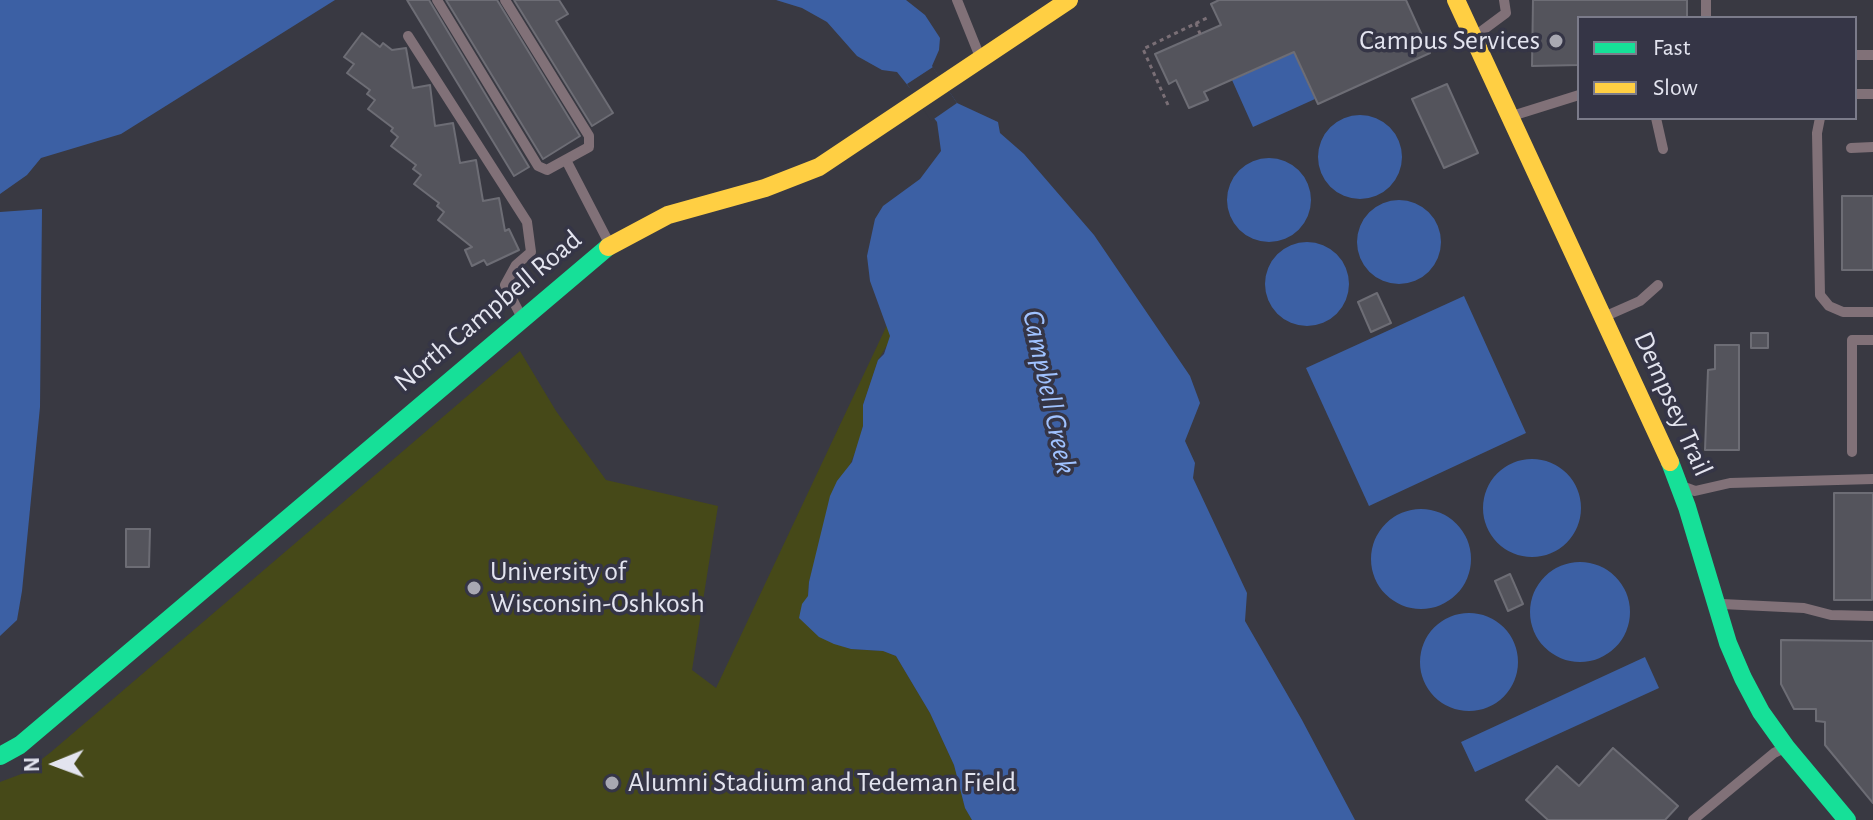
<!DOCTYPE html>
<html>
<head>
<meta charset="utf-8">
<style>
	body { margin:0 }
	#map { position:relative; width:1873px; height:820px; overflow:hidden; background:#393942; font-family:"Alegreya Sans",sans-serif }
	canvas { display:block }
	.legend { position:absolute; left:1577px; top:16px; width:280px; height:104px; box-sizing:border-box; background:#353546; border:2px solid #7b7b8a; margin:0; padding:10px 14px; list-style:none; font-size:24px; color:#e3e4ef }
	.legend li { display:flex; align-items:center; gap:16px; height:40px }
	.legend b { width:40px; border:2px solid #7b7b8a }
	.north { position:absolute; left:16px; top:724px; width:80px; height:80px; -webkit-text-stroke:6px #353546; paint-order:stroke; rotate:269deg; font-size:22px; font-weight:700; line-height:32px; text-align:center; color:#e3e4ef }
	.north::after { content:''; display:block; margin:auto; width:28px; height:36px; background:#e3e4ef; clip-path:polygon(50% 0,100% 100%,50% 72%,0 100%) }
</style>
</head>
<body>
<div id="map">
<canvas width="1873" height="820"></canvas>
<ul class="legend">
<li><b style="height:10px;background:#16e098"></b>Fast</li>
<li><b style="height:10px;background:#ffcf43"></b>Slow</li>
</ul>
<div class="north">N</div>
</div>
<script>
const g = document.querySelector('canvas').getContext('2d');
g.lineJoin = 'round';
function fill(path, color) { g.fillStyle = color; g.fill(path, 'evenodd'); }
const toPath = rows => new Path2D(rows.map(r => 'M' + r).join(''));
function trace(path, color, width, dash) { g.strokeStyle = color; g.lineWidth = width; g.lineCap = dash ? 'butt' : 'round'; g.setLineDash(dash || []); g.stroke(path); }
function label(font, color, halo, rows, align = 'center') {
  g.font = font + ' "Alegreya Sans",sans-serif'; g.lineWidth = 7; g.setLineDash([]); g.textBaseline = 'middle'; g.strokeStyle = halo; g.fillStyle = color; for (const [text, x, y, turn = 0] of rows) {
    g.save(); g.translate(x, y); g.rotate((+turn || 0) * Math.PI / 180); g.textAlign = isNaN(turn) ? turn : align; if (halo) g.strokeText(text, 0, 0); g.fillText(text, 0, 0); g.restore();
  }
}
const green = toPath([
	[887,325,890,336,889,342,878,360,863,405,863,426,858,445,824,529,809,582,808,596,820,637,851,649,883,651,896,656,930,713,954,765,965,808,972,820,0,820,0,782,24,773,51,752,520,351,556,411,606,480,718,506,692,670,716,688]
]);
const water = toPath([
	[0,0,335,0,121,134,41,158,27,175,0,194],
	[776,0,906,0,925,15,940,38,939,50,932,66,957,103,998,122,1000,133,1024,154,1094,235,1190,376,1200,403,1185,441,1195,463,1193,478,1247,593,1245,621,1302,720,1355,820,972,820,965,808,954,765,930,713,896,656,883,651,851,649,834,644,819,637,799,618,802,604,808,596,809,582,830,496,837,481,852,462,863,426,863,405,878,360,884,354,890,336,870,281,867,256,875,219,883,206,920,179,941,151,937,122,897,72,882,70,857,56,827,22,802,8],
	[1294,52,1315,99,1253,127,1232,80],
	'1318 157a42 42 0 1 1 84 0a42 42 0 1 1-84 0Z',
	'1227 200a42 42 0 1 1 84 0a42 42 0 1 1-84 0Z',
	'1357 242a42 42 0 1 1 84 0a42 42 0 1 1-84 0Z',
	[42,209,40,407,22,591,17,620,0,636,0,212],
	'1265 284a42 42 0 1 1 84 0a42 42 0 1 1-84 0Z',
	[1464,296,1526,433,1369,506,1306,368],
	'1483 508a49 49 0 1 1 98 0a49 49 0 1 1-98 0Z',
	'1371 559a50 50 0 1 1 100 0a50 50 0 1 1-100 0Z',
	'1530 612a50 50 0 1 1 100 0a50 50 0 1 1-100 0Z',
	'1420 662a49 49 0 1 1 98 0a49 49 0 1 1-98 0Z',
	[1645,657,1659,688,1475,772,1461,742]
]);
const pier = toPath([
	[933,67,957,103,931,121,907,84]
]);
const building = toPath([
	[407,0,429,0,529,167,514,176,407,0],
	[446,0,497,0,580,136,543,159,446,0],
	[514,0,559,0,568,14,556,21,613,113,592,126,514,0],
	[1219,0,1406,0,1430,53,1318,104,1294,52,1204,92,1208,100,1189,108,1176,80,1169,84,1155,54,1221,25,1211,4,1219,0],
	[1533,0,1687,0,1687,18,1579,18,1579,65,1532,66,1533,0],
	[362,33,380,47,383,43,392,50,406,48,413,88,430,85,435,126,453,123,460,163,476,160,483,201,499,198,505,231,509,229,519,250,487,265,484,260,472,266,465,250,472,247,438,220,444,212,437,206,439,203,414,184,421,175,413,169,416,165,391,146,398,137,391,131,393,128,368,109,375,100,367,94,370,90,347,73,354,64,344,57,362,33],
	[1447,84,1478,153,1444,168,1412,99,1447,84],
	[1842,196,1873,196,1873,270,1842,270,1842,196],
	[1377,293,1391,323,1371,332,1358,302,1377,293],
	[1751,333,1768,333,1768,348,1751,348,1751,333],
	[1715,345,1739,345,1739,450,1705,450,1708,370,1715,369,1715,345],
	[1834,493,1873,493,1872,600,1834,600,1834,493],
	[126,529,150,529,149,567,126,567,126,529],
	[1510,574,1523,604,1508,611,1495,581,1510,574],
	[1781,640,1873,641,1873,803,1825,745,1825,722,1816,721,1816,709,1794,709,1781,684,1781,640],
	[1613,748,1678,806,1665,820,1548,820,1526,800,1557,766,1579,786,1613,748]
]);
const path = toPath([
	[1196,23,1200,34],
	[1168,105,1143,49,1209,17]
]);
const lane = toPath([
	[437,0,538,166,547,170,589,147,589,136,505,0],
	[957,0,980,57],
	[1706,0,1706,18],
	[408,36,527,222,531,252,516,265,505,285,521,316],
	[1475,36,1506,13,1504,0],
	[1855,55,1873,55],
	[1855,94,1873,94],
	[1512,116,1579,95],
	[1656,118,1663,149],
	[1820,118,1817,133,1820,295,1829,306,1843,312,1873,312],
	[1851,148,1873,147],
	[566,160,609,243],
	[1606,316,1640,301,1658,285],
	[1852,452,1852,340,1873,340],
	[1687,488,1695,491,1730,483,1873,479],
	[1722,604,1804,608,1831,615,1873,616],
	[1693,820,1774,753,1784,748]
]);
const fast = toPath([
	[1670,462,1687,507,1728,643,1743,678,1761,712,1786,747,1847,820],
	[0,756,20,745,608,247]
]);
const slow = toPath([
	[1456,0,1670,462],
	[608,247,668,215,765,188,819,167,1069,0]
]);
const markers = [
	[1556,41,8,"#a8a8b2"],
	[474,588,8,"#a8a8b2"],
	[612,783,8,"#a8a8b2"]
];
const poiNames = [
	["Campus Services",1540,41,"right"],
	["University of",490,572],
	["Wisconsin-Oshkosh",490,604],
	["Alumni Stadium and Tedeman Field",628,783]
];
const streetNames = [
	["North Campbell Road",488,311,-40],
	["Dempsey Trail",1673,404,66]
];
const waterNames = [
	["Campbell Creek",1049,392,78]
];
fill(green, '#464918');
fill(water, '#3c60a4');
fill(pier, '#393942');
fill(building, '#54545c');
trace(building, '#6d6d75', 2);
trace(path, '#7a6f76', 3, [4, 4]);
trace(lane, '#817178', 10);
trace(fast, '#16e098', 18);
trace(slow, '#ffcf43', 18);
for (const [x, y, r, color] of markers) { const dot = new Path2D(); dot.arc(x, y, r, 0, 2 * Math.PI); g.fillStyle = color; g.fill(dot); trace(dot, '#353546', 3); }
label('28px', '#e3e4ef', '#353546', poiNames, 'left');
label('28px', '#e3e4ef', '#353546', streetNames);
label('italic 30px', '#a0c2ff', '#353546', waterNames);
</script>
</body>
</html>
